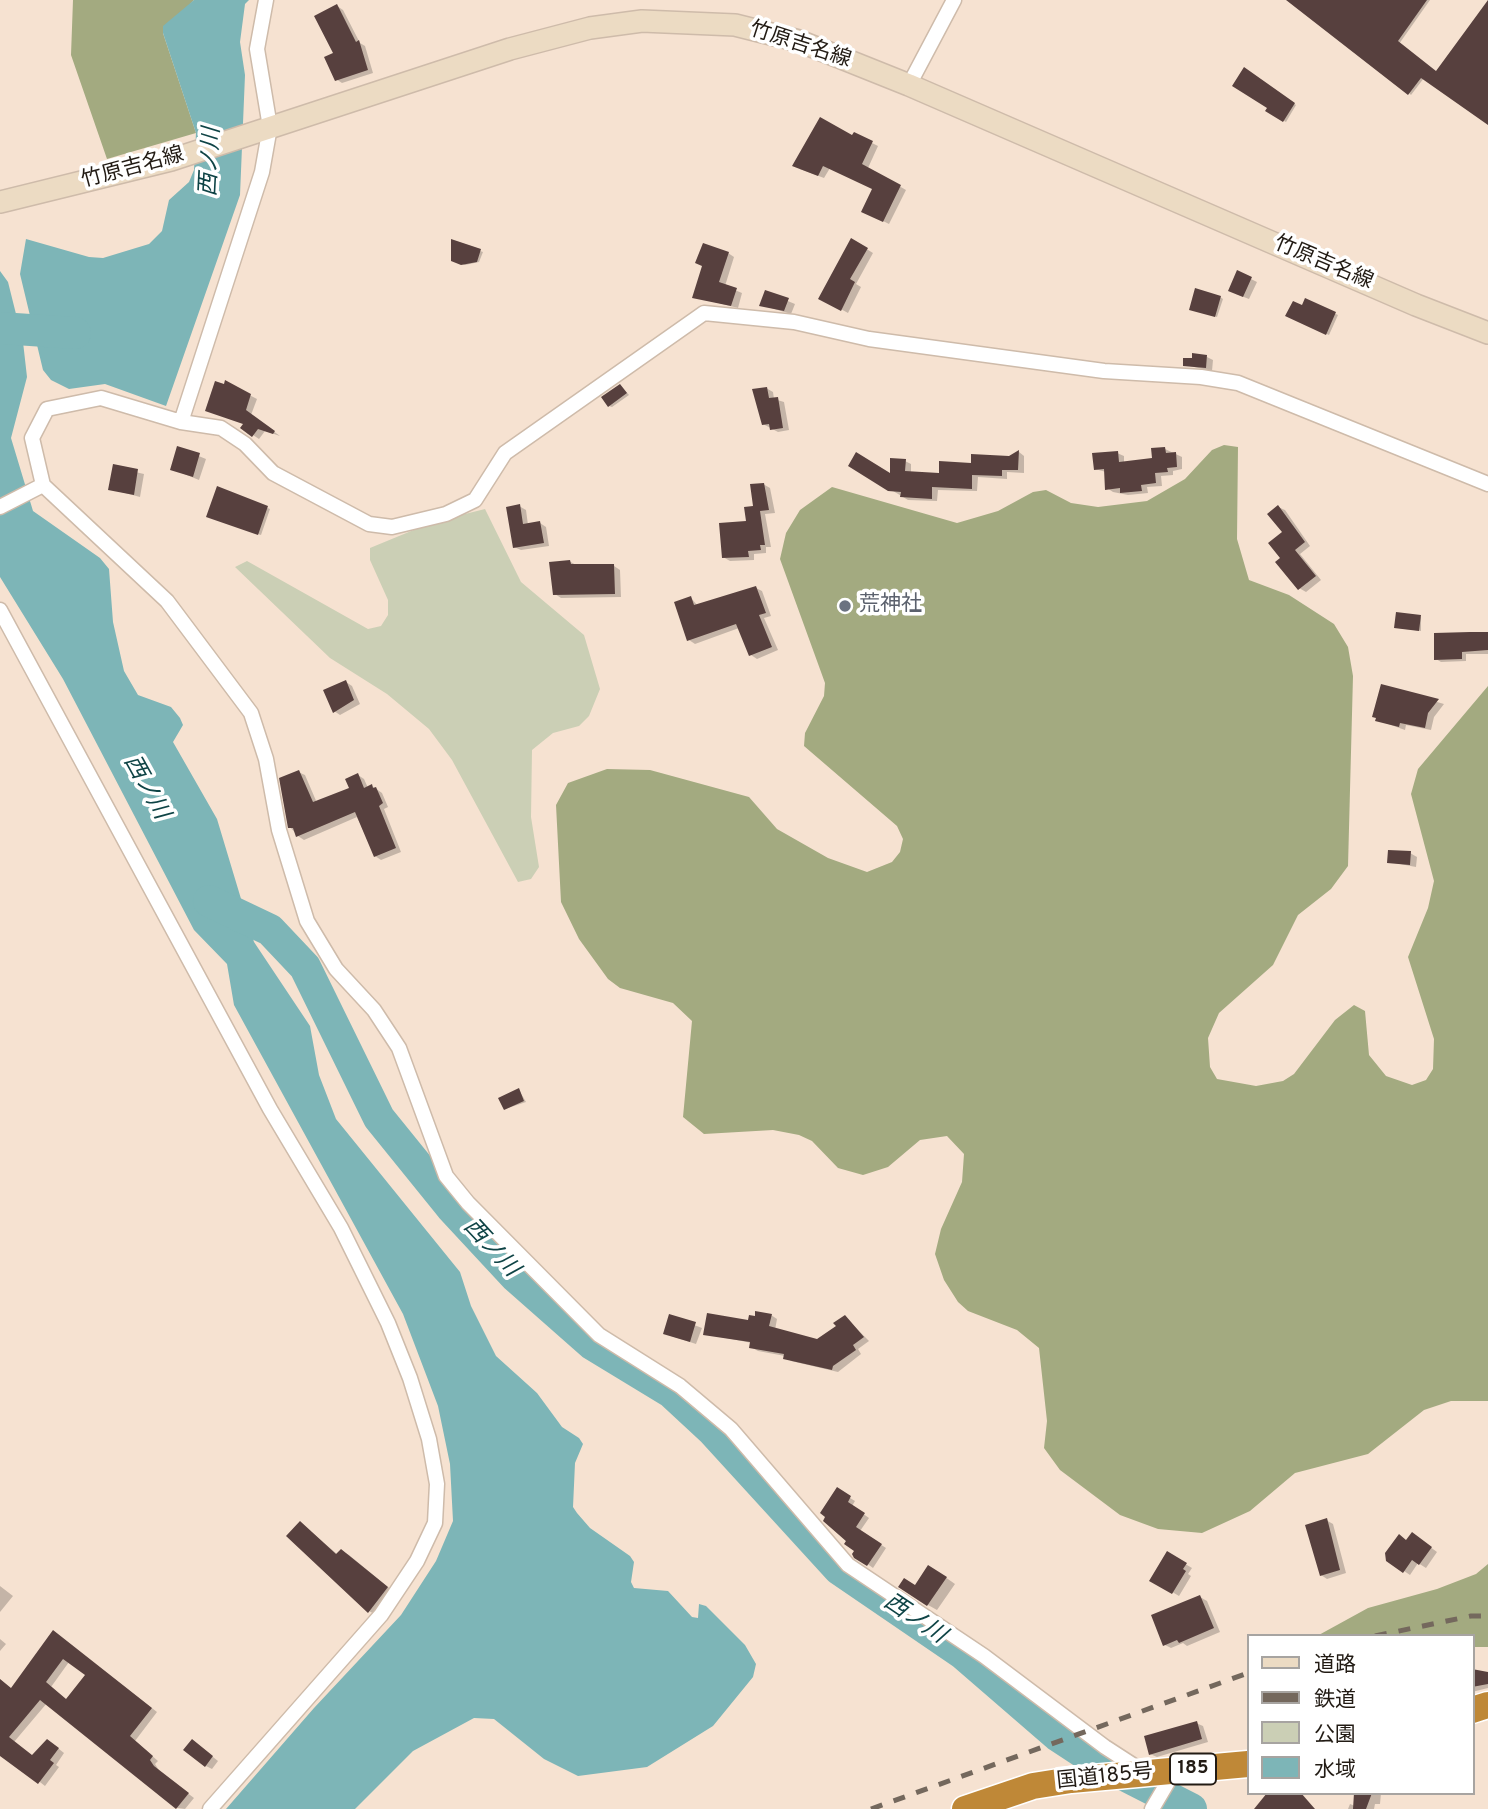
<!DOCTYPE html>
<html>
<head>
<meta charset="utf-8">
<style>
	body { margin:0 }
	#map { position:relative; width:1488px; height:1809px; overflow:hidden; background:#f6e2d1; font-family:Overpass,"Noto Sans JP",sans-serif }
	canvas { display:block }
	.legend { position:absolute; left:1247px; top:1634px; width:228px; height:161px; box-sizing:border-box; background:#fff; border:2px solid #a7a4a1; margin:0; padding:9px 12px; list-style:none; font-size:21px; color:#221b14 }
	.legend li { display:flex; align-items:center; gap:14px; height:35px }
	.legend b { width:35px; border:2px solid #a7a4a1 }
</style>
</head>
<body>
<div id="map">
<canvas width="1488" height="1809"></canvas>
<ul class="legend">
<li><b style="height:9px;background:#ecdbc3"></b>道路</li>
<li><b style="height:9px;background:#74685d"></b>鉄道</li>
<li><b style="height:19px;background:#cbcfb5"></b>公園</li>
<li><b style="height:19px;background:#7db5b7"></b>水域</li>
</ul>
</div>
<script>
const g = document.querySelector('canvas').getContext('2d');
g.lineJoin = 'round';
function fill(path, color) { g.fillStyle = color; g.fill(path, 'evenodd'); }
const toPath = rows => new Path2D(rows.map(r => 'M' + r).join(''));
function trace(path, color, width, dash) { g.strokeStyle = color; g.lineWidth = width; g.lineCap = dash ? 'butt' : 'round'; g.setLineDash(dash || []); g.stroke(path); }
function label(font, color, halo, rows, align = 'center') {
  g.font = font + ' Overpass,"Noto Sans JP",sans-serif'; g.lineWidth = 7; g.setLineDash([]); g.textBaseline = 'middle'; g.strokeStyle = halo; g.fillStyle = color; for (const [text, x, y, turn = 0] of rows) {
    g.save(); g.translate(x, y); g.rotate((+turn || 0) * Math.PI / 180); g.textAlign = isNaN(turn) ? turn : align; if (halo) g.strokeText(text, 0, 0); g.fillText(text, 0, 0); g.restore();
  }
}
const green = toPath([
	[485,509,521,582,584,635,600,689,589,716,579,726,553,733,532,750,531,817,539,867,531,879,518,882,452,760,429,729,387,694,330,658,235,567,247,561,368,629,381,626,388,615,388,600,370,560,370,548,433,522]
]);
const forest = toPath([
	[73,0,194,0,163,33,196,133,107,159,71,55],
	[1224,445,1238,447,1237,539,1249,580,1289,595,1334,624,1348,647,1353,676,1348,866,1331,889,1298,915,1273,965,1219,1013,1208,1038,1210,1067,1217,1079,1256,1086,1283,1081,1294,1074,1335,1020,1354,1005,1365,1011,1369,1055,1386,1076,1412,1085,1426,1080,1433,1069,1434,1039,1408,957,1428,908,1434,881,1411,794,1418,769,1488,686,1488,1401,1451,1401,1424,1410,1368,1454,1295,1473,1250,1511,1202,1533,1158,1529,1120,1515,1060,1470,1044,1448,1047,1421,1039,1348,1017,1330,968,1311,958,1302,944,1280,935,1254,941,1229,962,1182,964,1154,947,1136,920,1140,888,1167,863,1175,838,1168,812,1141,799,1135,773,1130,704,1134,683,1117,692,1021,673,1003,620,988,608,979,579,939,561,902,556,805,568,783,607,769,650,770,749,797,777,829,828,858,867,872,892,862,900,852,903,839,897,826,804,746,805,733,824,696,825,683,780,559,786,533,800,510,832,487,957,523,998,511,1033,492,1046,490,1071,503,1098,507,1147,501,1185,479,1212,450],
	[1488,1564,1488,1647,1472,1647,1472,1636,1317,1636,1368,1608,1437,1589,1476,1574]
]);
const water = toPath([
	[194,0,249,0,245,4,240,42,245,75,240,195,166,406,105,384,69,389,51,380,43,370,20,274,26,239,89,257,103,258,149,244,162,231,169,200,189,182,194,170,196,133,163,33,163,26],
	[0,271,8,282,23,342,27,377,11,438,33,511,100,558,109,569,113,622,124,671,138,695,171,707,180,718,183,725,173,742,217,819,254,942,310,1026,319,1075,336,1119,460,1272,471,1306,496,1356,537,1393,562,1427,579,1438,583,1444,575,1463,573,1507,577,1513,590,1528,630,1556,634,1562,631,1582,634,1588,668,1591,692,1617,698,1618,699,1604,706,1606,745,1645,756,1664,753,1677,713,1726,647,1767,578,1776,544,1759,494,1719,474,1718,413,1751,355,1809,226,1809,314,1708,401,1615,436,1561,453,1521,450,1464,438,1406,403,1314,234,1005,227,964,194,930,63,679,0,577]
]);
const shadow = toPath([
	[1304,0,1430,0,1399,44,1437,73,1488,8,1488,123,1424,78,1411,95,1409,93],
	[337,6,343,10,360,43,365,46,373,73,342,83,336,79],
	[1244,70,1296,105,1286,122,1267,111,1270,107],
	[854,134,878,146,868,168,906,190,889,224,869,214,874,189,830,168,824,178,800,169],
	[852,240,873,253,856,284,861,287,848,313,821,298],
	[480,251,483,252,479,262,465,265,456,262],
	[728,253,734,257,725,286,742,293,738,308,695,297],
	[1251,279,1257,282,1249,299,1236,294],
	[766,292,795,304,791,314,761,305],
	[1220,297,1223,299,1217,317,1193,310],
	[1306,300,1338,315,1329,335,1287,316,1302,307],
	[1207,357,1213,360,1212,371,1185,365],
	[226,383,257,399,251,415,280,436,265,431,259,439,253,435,225,387],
	[621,386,629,395,612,407,609,406],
	[766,388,773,392,774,399,784,402,789,430,778,432,763,424],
	[179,448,206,459,199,480,172,469],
	[1165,449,1182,457,1182,469,1173,471,1173,475,1161,476,1162,486,1147,487,1148,493,1128,495,1113,492,1107,488,1106,472,1095,469,1117,453,1124,456,1124,463,1154,460],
	[1019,452,1024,456,1024,473,1007,472,1007,479,978,477,977,491,938,490,937,501,908,500,850,465,891,476,905,461,911,464,911,473,940,475,1009,458],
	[114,467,144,474,140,497,110,489],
	[763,484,770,488,775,513,765,514,771,547,766,547,766,553,754,554,754,560,730,561,723,557,748,523],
	[218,488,270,509,261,535,211,518],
	[519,506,526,510,528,525,540,523,546,527,549,546,521,550,514,547],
	[1278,507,1285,510,1310,546,1300,554,1321,580,1306,592,1299,588,1282,559,1284,532],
	[569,561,576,565,614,566,620,570,621,597,561,598,555,594],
	[756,588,762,591,771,616,764,618,778,650,757,659,751,655,739,628,695,644,689,640,691,598,698,606],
	[1421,617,1421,631,1398,628],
	[1488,633,1488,654,1466,654,1466,661,1441,662,1436,659],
	[346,682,352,686,360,704,340,715,334,711],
	[1382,686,1444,704,1434,717,1431,730,1406,725,1405,730,1377,720],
	[298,772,305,775,317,803,351,789,358,775,364,779,368,788,372,786,382,793,388,807,384,809,401,852,381,860,375,856,357,817,304,840,298,836,290,827],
	[1410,853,1417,857,1416,867,1389,862],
	[519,1090,526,1102,505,1109],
	[771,1315,777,1319,775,1330,817,1341,838,1327,845,1317,869,1341,858,1349,861,1354,838,1372,791,1361,785,1356,758,1351,751,1347,752,1343,705,1334],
	[671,1316,702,1328,696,1344,671,1336],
	[837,1490,855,1501,852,1506,869,1518,860,1531,886,1548,873,1568,854,1554,856,1551,829,1525],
	[1326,1520,1333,1524,1346,1573,1327,1579,1321,1575],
	[301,1523,338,1555,342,1551,349,1555,394,1592,376,1615,369,1611],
	[1418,1538,1437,1552,1426,1568,1418,1563,1410,1575,1404,1571,1407,1541],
	[1167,1553,1192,1568,1188,1574,1191,1576,1179,1596,1152,1580],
	[938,1572,955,1584,937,1610,928,1605,915,1587],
	[0,1586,13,1596,0,1612],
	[1200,1597,1207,1601,1220,1632,1187,1646,1183,1643,1171,1648,1165,1645],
	[59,1636,157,1712,135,1741,158,1761,155,1764,160,1772,194,1798,185,1809,177,1808,47,1703,14,1742,33,1757,54,1745,64,1753,56,1765,59,1767,45,1786,0,1751,0,1679,12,1690],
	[69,1662,88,1675,67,1700,51,1687],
	[0,1639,6,1644,0,1651],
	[1472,1671,1488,1674,1488,1688,1472,1692],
	[1196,1723,1203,1726,1208,1742,1157,1757,1150,1754],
	[198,1745,218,1761,212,1769,206,1766],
	[1358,1793,1381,1793,1380,1804,1375,1804,1374,1809,1348,1809,1350,1804,1355,1806]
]);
const river = toPath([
	[0,328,75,333],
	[209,901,270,930,305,967,379,1118,451,1207,516,1277,592,1344,671,1392,712,1430,839,1569,962,1653,1058,1736,1093,1759,1191,1809]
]);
const building = toPath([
	[1286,0,1427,0,1398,41,1436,71,1488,0,1488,125,1421,78,1408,95],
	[337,4,356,42,359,40,368,70,335,81,324,57,333,53,314,16],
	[1244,67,1295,103,1283,122,1265,111,1267,108,1232,86],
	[820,117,852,135,854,132,873,141,862,164,901,185,883,222,861,212,872,189,823,166,818,176,792,166],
	[851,238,868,248,850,279,855,282,841,311,818,299],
	[451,239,481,249,477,262,461,265,451,261],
	[703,243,729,252,719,282,737,288,731,306,692,298,702,266,695,263],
	[1237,270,1252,277,1243,297,1228,291],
	[1195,288,1221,296,1215,317,1189,310],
	[765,290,789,298,784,311,759,306],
	[1305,298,1336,312,1326,335,1285,316,1293,301,1302,305],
	[1192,353,1207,355,1206,368,1183,366,1183,358,1192,358],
	[225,380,251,394,246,410,275,431,273,434,258,429,252,437,240,428,243,424,205,411,215,381,224,384],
	[620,384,627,393,608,407,601,397],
	[767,387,769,398,778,397,783,428,770,430,769,424,762,425,752,389],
	[177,446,200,453,193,477,170,470],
	[1165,447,1166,453,1176,452,1177,467,1167,468,1168,472,1155,473,1156,483,1141,485,1142,491,1120,493,1120,488,1105,490,1104,469,1094,470,1092,453,1118,451,1119,462,1152,458,1151,448],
	[1019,450,1018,470,1002,470,1002,476,972,475,972,489,932,487,932,499,900,497,901,492,888,491,848,466,856,452,890,473,890,458,906,459,905,471,939,473,939,461,971,463,971,454,1009,456],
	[113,464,138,469,134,495,108,490],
	[764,483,769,510,760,511,765,545,760,545,761,550,748,551,749,557,722,558,719,523,746,521,744,507,753,506,750,484],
	[217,486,268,506,258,535,206,517],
	[520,504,523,524,540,521,544,543,513,548,506,507],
	[1278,505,1305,542,1295,550,1316,576,1298,590,1275,562,1280,558,1268,543,1282,532,1267,514],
	[570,560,571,564,614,564,615,594,553,595,549,562],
	[756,586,766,613,759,615,772,647,749,656,736,624,687,641,674,602,691,596,694,605],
	[1396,612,1421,615,1419,631,1394,628],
	[1470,632,1488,632,1488,650,1462,652,1462,659,1434,660,1434,633],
	[346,680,354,700,333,713,323,690],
	[1381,684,1439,699,1428,713,1425,728,1400,723,1399,727,1375,721,1376,718,1372,717],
	[299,770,313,802,349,788,345,779,358,773,364,788,372,784,373,788,376,787,383,803,379,806,396,848,374,857,355,812,296,837,293,828,288,828,279,778],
	[1388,850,1411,851,1410,865,1387,863],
	[519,1088,524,1101,504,1110,498,1098],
	[755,1311,772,1314,769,1326,817,1339,836,1326,833,1323,845,1315,864,1337,853,1345,856,1350,833,1366,832,1370,783,1359,784,1354,749,1348,750,1342,703,1335,707,1313,748,1320,749,1315,755,1316],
	[669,1314,696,1322,690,1342,663,1334],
	[837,1487,851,1496,848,1502,865,1513,856,1527,882,1544,867,1566,854,1558,852,1554,854,1551,844,1544,846,1541,823,1521,825,1517,820,1513],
	[1327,1518,1340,1570,1320,1576,1305,1525],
	[300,1521,336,1554,341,1549,388,1587,368,1613,286,1536],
	[1412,1532,1432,1547,1419,1565,1412,1560,1403,1573,1386,1561,1385,1553,1399,1534,1406,1540],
	[1167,1551,1187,1563,1183,1569,1186,1571,1172,1594,1149,1581],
	[928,1565,947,1577,927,1606,898,1587,904,1578,915,1585],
	[1200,1595,1214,1628,1179,1643,1177,1640,1163,1646,1151,1615],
	[53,1630,152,1708,130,1736,153,1756,150,1760,154,1766,189,1793,176,1809,40,1700,9,1737,32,1755,47,1739,59,1748,50,1760,54,1763,38,1784,0,1756,0,1679,11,1688],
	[63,1659,85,1675,66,1699,46,1682],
	[1472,1669,1488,1672,1488,1684,1472,1687],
	[1197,1721,1202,1739,1149,1755,1144,1736],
	[192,1739,213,1756,205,1767,183,1750],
	[1267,1793,1301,1793,1315,1809,1254,1809],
	[1354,1793,1372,1793,1366,1809,1353,1809]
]);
const street = toPath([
	[909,85,954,0],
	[181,422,262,172,270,127,257,49,266,0],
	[43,485,167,601,251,713,266,759,279,830,307,921,336,969,374,1010,399,1048,446,1176,468,1203,599,1335,680,1386,731,1429,848,1565,984,1656,1105,1747,1142,1771],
	[0,507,43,485,32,438,47,409,101,398,181,422,221,428,245,444,273,473,369,524,392,527,446,514,475,500,505,453,704,313,794,322,869,339,1104,371,1201,377,1238,383,1488,484],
	[0,610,270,1109,341,1228,388,1323,410,1378,429,1439,437,1484,435,1523,417,1561,381,1615,210,1809],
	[1152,1809,1175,1770]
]);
const secondary = toPath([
	[0,202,171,160,510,49,590,28,642,21,735,25,799,41,909,85,1416,305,1488,333]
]);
const highway = toPath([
	[1472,1710,1488,1705],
	[965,1809,1033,1786,1071,1780,1248,1764]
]);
const rail = toPath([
	[1375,1636,1471,1616,1488,1616],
	[871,1809,1248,1673]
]);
const markers = [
	[845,606,7,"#6b7280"]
];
const shields = [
	[1193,1769,46]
];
const shieldNames = [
	["185",1193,1769]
];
const streetNames = [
	["竹原吉名線",800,46,18],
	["竹原吉名線",133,169,-15],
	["竹原吉名線",1323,264,23],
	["国道185号",1105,1778,-6]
];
const worshipNames = [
	["荒神社",859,606]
];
const waterNames = [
	["西ノ川",212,162,-87],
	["西ノ川",145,788,61],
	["西ノ川",490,1249,47],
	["西ノ川",914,1620,34]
];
fill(green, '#cbcfb5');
fill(forest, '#a3aa80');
fill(water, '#7db5b7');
fill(shadow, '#0003');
trace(river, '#7db5b7', 32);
fill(building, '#57403e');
trace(street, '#cebbaa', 17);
trace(secondary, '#cebbaa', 24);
trace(highway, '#fff', 29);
trace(street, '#fff', 14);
trace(secondary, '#ecdbc3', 21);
trace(highway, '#bf8837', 26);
trace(rail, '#74685d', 5, [12, 12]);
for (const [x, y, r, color] of markers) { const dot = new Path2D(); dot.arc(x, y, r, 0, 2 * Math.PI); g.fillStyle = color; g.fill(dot); trace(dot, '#fff', 2.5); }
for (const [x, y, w] of shields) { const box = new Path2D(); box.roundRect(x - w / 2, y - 15.5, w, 31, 5); g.fillStyle = '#fff'; g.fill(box); trace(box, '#221b14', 2); }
label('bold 19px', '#221b14', null, shieldNames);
label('21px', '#221b14', '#fff', streetNames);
label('21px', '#5b616d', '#fff', worshipNames, 'left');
label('italic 23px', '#0f4446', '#fff', waterNames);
</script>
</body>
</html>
